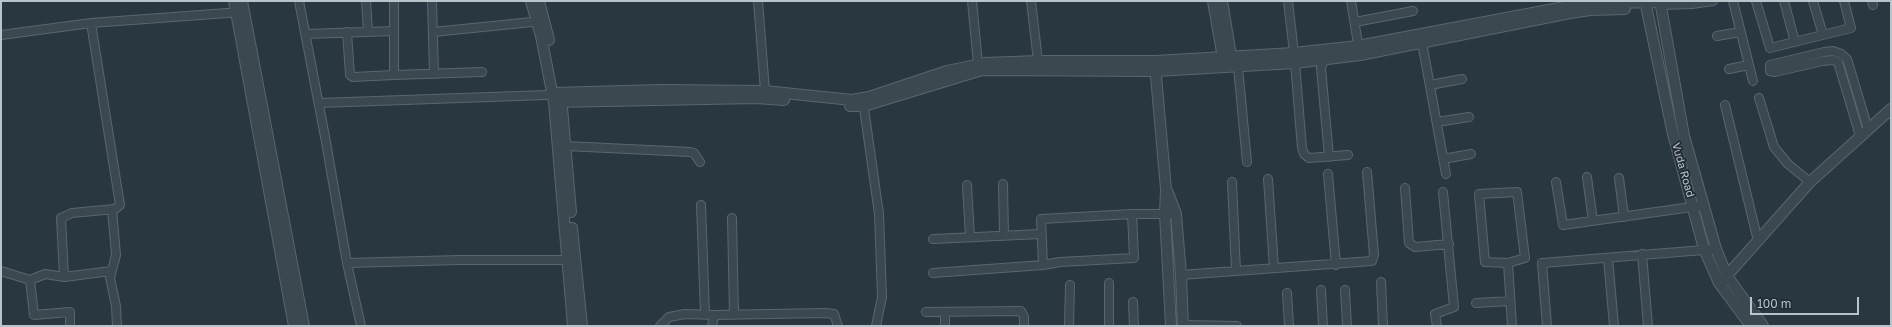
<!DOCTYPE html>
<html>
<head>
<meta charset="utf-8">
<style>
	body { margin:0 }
	#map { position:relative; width:1892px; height:327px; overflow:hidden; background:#283740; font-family:"Golos Text",sans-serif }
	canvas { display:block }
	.frame { position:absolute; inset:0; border:2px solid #b9c3ca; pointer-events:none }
	.scale { position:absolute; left:1750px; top:297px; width:109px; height:18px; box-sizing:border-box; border:2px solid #b9c3ca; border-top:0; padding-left:5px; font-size:12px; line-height:14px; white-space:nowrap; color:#b9c3ca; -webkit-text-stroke:3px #212d35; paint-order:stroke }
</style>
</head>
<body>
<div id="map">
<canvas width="1892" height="327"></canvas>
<div class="frame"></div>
<div class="scale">100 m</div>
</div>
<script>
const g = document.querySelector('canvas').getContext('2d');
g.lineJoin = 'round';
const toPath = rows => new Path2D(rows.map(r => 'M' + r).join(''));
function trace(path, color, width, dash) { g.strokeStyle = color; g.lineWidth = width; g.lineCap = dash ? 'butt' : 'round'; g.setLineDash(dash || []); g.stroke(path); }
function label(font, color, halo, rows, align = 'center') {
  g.font = font + ' "Golos Text",sans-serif'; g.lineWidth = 3.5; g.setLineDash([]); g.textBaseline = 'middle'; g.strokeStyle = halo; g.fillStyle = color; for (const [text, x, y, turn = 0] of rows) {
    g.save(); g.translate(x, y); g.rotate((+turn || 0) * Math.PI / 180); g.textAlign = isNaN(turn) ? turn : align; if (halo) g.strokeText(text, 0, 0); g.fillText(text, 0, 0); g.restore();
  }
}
const minor = toPath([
	[299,1,326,142,347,263,361,326],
	[366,1,368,31],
	[394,1,394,75,482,72],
	[432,1,434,74],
	[758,1,765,91],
	[972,1,978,64],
	[1031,1,1038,61],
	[1288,1,1294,53],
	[1351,1,1359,50],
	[1733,1,1753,81],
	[1756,1,1770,48,1851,28,1844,1],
	[1784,1,1795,42],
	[1813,1,1823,35],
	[1872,1,1873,5],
	[1661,5,1692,4,1713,1],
	[1355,22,1413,11],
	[347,32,350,75,353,77,394,75],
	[433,32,542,21],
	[306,34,394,31],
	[1,35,91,23,241,12],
	[1717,36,1740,32],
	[1421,37,1446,174],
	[1324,60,1321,68,1329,157],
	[1295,63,1302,148,1304,154,1309,158,1348,155],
	[1238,67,1247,162],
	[1729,69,1749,65],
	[1430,85,1462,79],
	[1759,98,1774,147,1788,164,1810,182],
	[863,101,879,214,882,297,876,326],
	[319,103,546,95],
	[1725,105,1758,241],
	[1437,122,1469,117],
	[1860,136,1838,62,1833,60,1823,61,1775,72,1770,71,1770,65,1824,52,1833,51,1841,54,1847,59,1868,129],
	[566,146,690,152,694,153,700,162],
	[1443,159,1471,154],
	[1328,174,1336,265],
	[1587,177,1593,221],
	[1619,178,1624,217],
	[1268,179,1274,268],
	[1232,182,1236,271],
	[1556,182,1563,225,1699,206],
	[1003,184,1004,235],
	[967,185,970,237],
	[1405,188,1409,243,1415,247,1449,244],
	[701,205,705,314],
	[112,209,116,255,110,278,116,306,117,326],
	[1132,214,1134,258,1060,262,1043,265,1041,219,1132,214,1171,214],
	[732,218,734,315],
	[933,239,1041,234],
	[1642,254,1648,326],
	[1608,258,1614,326],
	[347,263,459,260,572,260],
	[1508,263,1485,262,1479,194,1517,192,1525,258,1508,263,1512,326],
	[1,271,30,280,34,315,70,312,70,326],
	[933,273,1043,265],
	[1181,275,1372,261,1374,255,1367,172],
	[64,277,111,271],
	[30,280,45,274,64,277,61,218,72,213,115,209,120,205,91,23],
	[1381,282,1383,326],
	[1109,283,1109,326],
	[1321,290,1323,326],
	[1345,290,1347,326],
	[1287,293,1289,326],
	[1133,302,1134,326],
	[1476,303,1510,301],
	[926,312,1021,311,1024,317,1024,326],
	[945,312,945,326],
	[1183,325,1237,326],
	[660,326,669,317,685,314,714,315,825,313,834,314,838,326],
	[712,326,714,315],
	[1069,326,1070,285],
	[1437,326,1435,314,1454,307,1443,192],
	[1547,326,1542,263,1716,249]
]);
const tertiary = toPath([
	[234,1,294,326],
	[242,1,304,326],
	[531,1,541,36,554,102,573,326],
	[539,1,549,40],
	[1213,1,1224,64],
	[1222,1,1232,62],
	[1645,1,1673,134,1704,249,1719,283,1751,326],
	[1660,1,1684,136,1716,249,1727,276,1763,326],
	[1155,65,1166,189,1165,214,1171,326],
	[553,93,660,90,765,91,852,100,869,97,947,71,985,63,1038,61,1155,61,1294,53,1358,46,1585,3,1660,2],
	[561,96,571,212],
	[554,102,756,98,784,100],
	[850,106,864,106,982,70,1156,71,1295,63,1360,55,1570,13,1590,10,1625,9],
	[1168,193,1176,214,1181,275,1183,326],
	[572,228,582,326],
	[1723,280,1810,182,1891,109]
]);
const streetNames = [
	["Vuda Road",1683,170,74]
];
trace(minor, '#5a666d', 10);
trace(tertiary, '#5a666d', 12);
trace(minor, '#3c4850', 8);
trace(tertiary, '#3c4850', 10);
label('11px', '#b9c3ca', '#212d35', streetNames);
</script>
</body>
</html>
